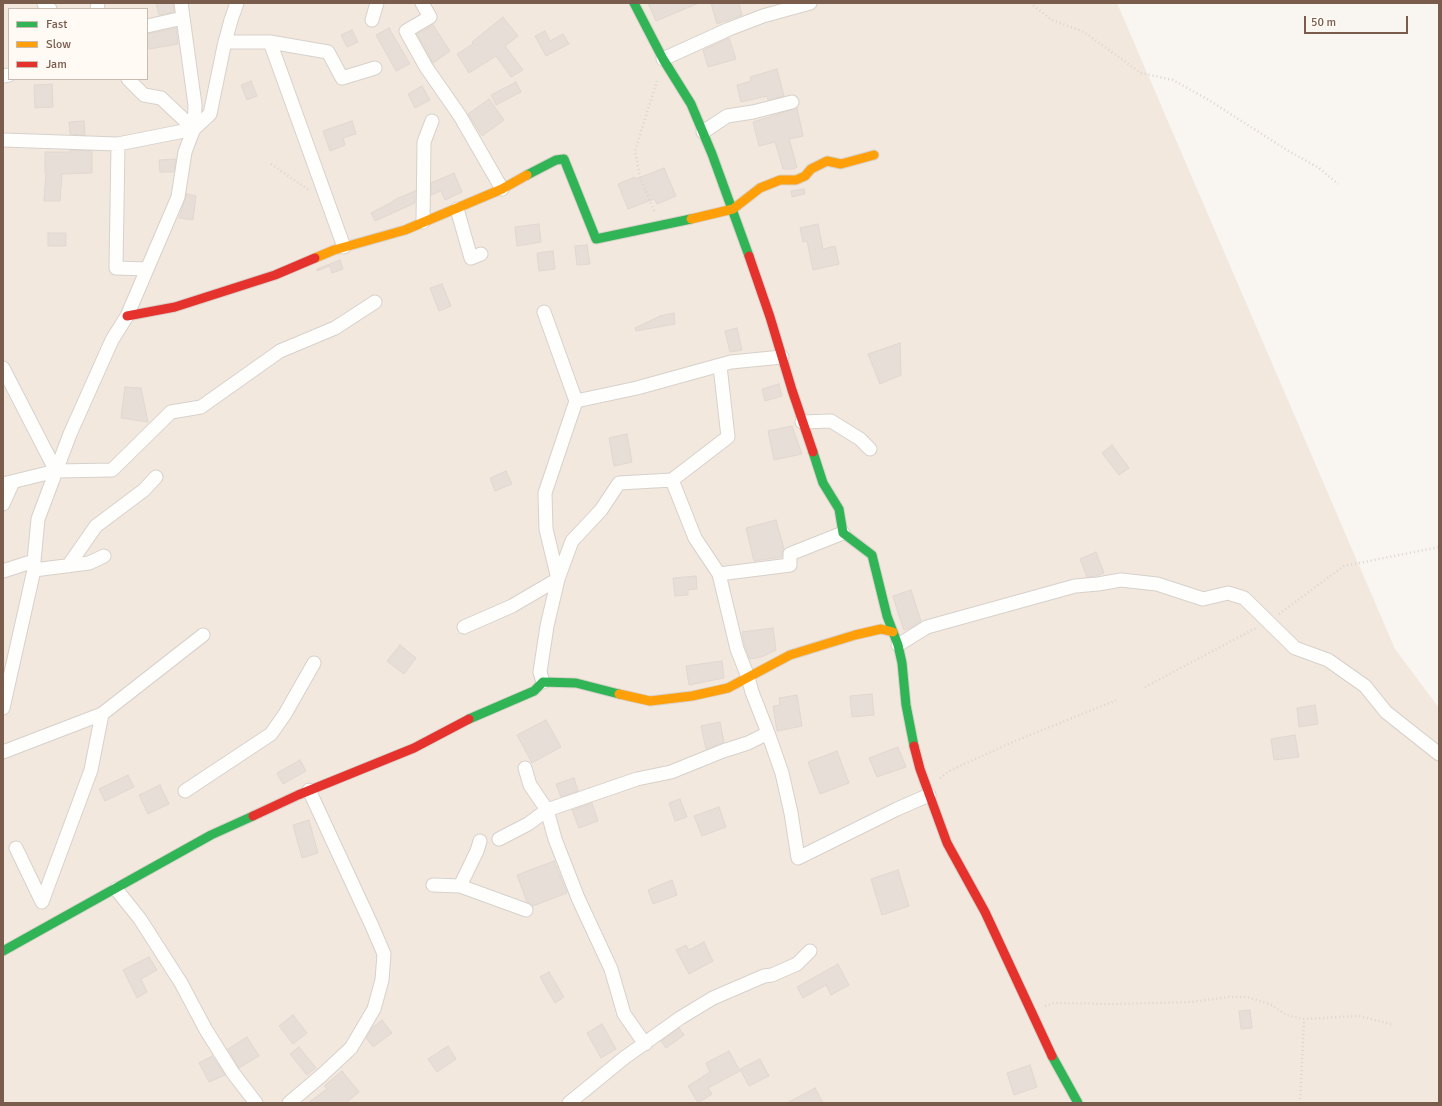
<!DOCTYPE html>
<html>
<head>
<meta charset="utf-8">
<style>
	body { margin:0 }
	#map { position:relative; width:1442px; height:1106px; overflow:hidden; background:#f9f5f0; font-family:Signika,sans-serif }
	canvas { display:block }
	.frame { position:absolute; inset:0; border:4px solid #7a5c4d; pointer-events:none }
	.legend { position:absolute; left:8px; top:8px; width:140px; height:72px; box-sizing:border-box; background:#fffaf3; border:1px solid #cabbb1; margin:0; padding:5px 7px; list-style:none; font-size:12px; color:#7a5c4d }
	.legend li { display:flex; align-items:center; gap:8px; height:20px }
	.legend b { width:20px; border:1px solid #cabbb1 }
	.scale { position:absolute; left:1304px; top:16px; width:104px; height:18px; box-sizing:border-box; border:2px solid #7a5c4d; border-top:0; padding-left:5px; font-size:12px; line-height:14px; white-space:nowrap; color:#7a5c4d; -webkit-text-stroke:3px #fffaf3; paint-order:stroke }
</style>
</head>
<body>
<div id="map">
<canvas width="1442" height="1106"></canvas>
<div class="frame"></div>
<ul class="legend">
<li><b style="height:5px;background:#30b455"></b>Fast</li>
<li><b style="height:5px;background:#ff9f0a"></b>Slow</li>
<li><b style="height:5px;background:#e5322d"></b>Jam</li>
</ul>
<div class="scale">50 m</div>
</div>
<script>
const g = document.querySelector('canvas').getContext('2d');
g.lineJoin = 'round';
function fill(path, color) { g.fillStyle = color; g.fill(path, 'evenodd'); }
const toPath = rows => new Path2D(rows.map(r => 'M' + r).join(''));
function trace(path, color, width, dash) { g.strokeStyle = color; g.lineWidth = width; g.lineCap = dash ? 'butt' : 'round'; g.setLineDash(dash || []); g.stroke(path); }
const residential = toPath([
	[3,3,1117,3,1395,649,1439,708,1439,1103,3,1103],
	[9,9,147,9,147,79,9,79]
]);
const building = toPath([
	[156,3,173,3,174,12,159,15,156,3],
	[648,3,699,3,656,21,648,3],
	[711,3,739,3,742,15,717,24,711,3],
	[503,17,518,36,505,46,523,70,511,77,496,56,469,73,457,54,473,44,472,42,503,17],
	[433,25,450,51,433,63,417,34,433,25],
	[176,28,178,44,149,49,147,34,176,28],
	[389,28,410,64,396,71,376,35,389,28],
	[352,30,358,42,347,47,341,35,352,30],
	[545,31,550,41,563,34,569,44,546,56,535,36,545,31],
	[729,38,736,59,708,67,703,50,729,38],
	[777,69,784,96,768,100,767,96,741,102,737,85,751,81,750,77,777,69],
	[251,81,257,96,247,100,241,85,251,81],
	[516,82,521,92,496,105,491,95,516,82],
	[52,84,53,107,35,108,34,85,52,84],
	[422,86,430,100,415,108,408,94,422,86],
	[489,99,504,120,482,136,468,114,489,99],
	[797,108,803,136,789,139,797,167,794,169,783,169,775,142,759,146,753,122,797,108],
	[84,121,85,135,70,134,69,122,84,121],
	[352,121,356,134,343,138,345,145,330,151,323,131,352,121],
	[70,150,92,151,92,173,62,174,60,201,44,201,46,173,45,173,45,152,70,152,70,150],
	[176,159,174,172,160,172,159,160,176,159],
	[664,168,676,196,657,204,654,199,628,209,618,184,635,177,636,179,664,168],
	[454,173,462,192,445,200,441,191,431,195,431,183,454,173],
	[804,189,805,194,792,197,791,191,804,189],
	[415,191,415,203,375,221,371,213,394,201,394,200,415,191],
	[187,194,196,196,193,220,179,218,187,194],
	[539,224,541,242,517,246,515,227,539,224],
	[818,224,823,249,835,246,839,264,813,270,807,241,803,242,800,228,818,224],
	[48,233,66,233,66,246,48,246,48,233],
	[587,245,590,264,577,265,575,246,587,245],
	[553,251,555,269,539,271,537,253,553,251],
	[340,260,343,269,332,273,330,266,317,271,317,269,340,260],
	[442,284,451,306,439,311,430,288,442,284],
	[674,313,675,324,636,331,635,328,660,316,674,313],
	[737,328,742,350,730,352,725,331,737,328],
	[900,343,901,375,880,384,868,354,900,343],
	[779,384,782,396,765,401,762,389,779,384],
	[125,387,141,388,148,422,121,418,125,387],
	[792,426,802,454,774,460,768,431,792,426],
	[627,434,632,462,614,466,609,438,627,434],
	[1112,445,1129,468,1119,475,1102,453,1112,445],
	[506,471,512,484,495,491,490,478,506,471],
	[776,520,784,549,782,557,754,561,746,528,776,520],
	[1096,552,1104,573,1096,576,1087,577,1080,559,1096,552],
	[696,576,697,589,688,590,688,595,675,596,673,578,696,576],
	[911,590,921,621,911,628,904,630,898,613,893,596,911,590],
	[773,628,776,650,762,657,750,659,745,647,742,632,773,628],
	[400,645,416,658,404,674,387,661,400,645],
	[722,661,724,678,689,685,686,666,722,661],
	[872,694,874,715,852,717,850,696,872,694],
	[797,695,802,726,777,731,773,706,780,705,779,698,797,695],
	[1315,705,1318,724,1299,727,1297,708,1315,705],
	[546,720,561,747,532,763,517,735,546,720],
	[720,722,724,742,706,749,701,726,720,722],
	[1295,735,1299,757,1274,760,1271,739,1295,735],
	[898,747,906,767,877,777,869,758,898,747],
	[837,751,849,783,820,794,808,762,837,751],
	[300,760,306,771,283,784,277,773,300,760],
	[128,775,134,787,105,801,99,789,128,775],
	[574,778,578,791,561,797,556,784,574,778],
	[160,785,169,804,148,814,139,795,160,785],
	[680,799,687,817,675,821,669,803,680,799],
	[592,803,598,821,579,828,572,810,592,803],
	[719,807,726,827,702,836,694,816,719,807],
	[309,820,318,853,302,858,293,825,309,820],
	[554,861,567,893,533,906,527,902,517,875,554,861],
	[898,870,909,906,882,915,871,879,898,870],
	[672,880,677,895,653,904,648,890,672,880],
	[704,942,713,961,689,974,676,950,686,945,689,950,704,942],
	[149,957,157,970,141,979,147,992,137,998,123,970,149,957],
	[838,964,849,985,831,995,826,985,803,998,797,987,838,964],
	[549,972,564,997,555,1003,540,977,549,972],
	[1250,1010,1252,1028,1241,1029,1239,1011,1250,1010],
	[293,1015,307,1033,293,1044,279,1026,293,1015],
	[382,1020,392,1033,373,1047,366,1038,372,1028,382,1020],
	[602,1024,616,1049,601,1058,587,1033,602,1024],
	[679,1028,684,1035,666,1048,661,1041,679,1028],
	[247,1037,259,1056,239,1068,228,1049,247,1037],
	[448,1046,456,1059,437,1072,428,1059,448,1046],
	[299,1047,316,1068,307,1075,290,1054,299,1047],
	[729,1051,740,1071,708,1088,712,1094,698,1103,688,1086,710,1072,706,1063,729,1051],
	[212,1056,225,1075,209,1082,199,1063,212,1056],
	[760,1059,769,1076,749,1086,740,1069,760,1059],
	[1030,1065,1037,1087,1014,1095,1007,1073,1030,1065],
	[342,1071,359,1092,346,1103,308,1103,327,1089,324,1086,342,1071],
	[815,1088,823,1103,787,1103,815,1088]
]);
const path = toPath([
	[1030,3,1052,20,1084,32,1141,73,1173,80,1207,99,1287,150,1319,168,1338,184],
	[271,164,310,191],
	[654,211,640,177,635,151,657,81],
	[1279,614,1344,566,1439,547],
	[1145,687,1256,628],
	[940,778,951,770,1015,741,1117,700],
	[1045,1006,1054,1003,1116,1004,1191,1002,1229,997,1247,997,1272,1005,1286,1015,1304,1019,1359,1016,1394,1025],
	[1300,1103,1304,1020]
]);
const street = toPath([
	[181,3,195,105,194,129],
	[422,3,430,17,406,31,426,67,460,116,502,189],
	[44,4,50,9],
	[97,9,98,3],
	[372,20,377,3],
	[147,26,183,18],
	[225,42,270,42,328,52,342,78,375,68],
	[270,42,344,247],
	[663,59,729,29,763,16,810,3],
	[3,76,9,75],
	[128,79,144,95,161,98,194,129],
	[703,132,727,116,753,112,792,102],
	[3,140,118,144,194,129],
	[118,144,116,268,147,269],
	[457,209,471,258,481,254],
	[423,222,424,142,432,121],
	[544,312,576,401,637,388,731,362,782,357],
	[720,366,728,437,672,480,695,538,719,574,790,565,790,554,843,533],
	[3,368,56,471],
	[802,422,831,421,860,439,870,449],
	[3,484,56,471,112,470,171,412,201,407,280,351,335,328,375,302],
	[3,504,13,482],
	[68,566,96,526,144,490,156,477],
	[34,570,89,563,104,556],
	[3,571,34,561],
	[719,574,737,649,748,677,752,692,768,733,782,773,791,813,798,858,897,809,929,795],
	[464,627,512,606,558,579,546,529,545,493,576,401],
	[898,645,927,627,1075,586,1098,584,1121,580,1157,584,1203,599,1228,593,1244,598,1295,648,1328,660,1365,686,1386,712,1439,754],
	[543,682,540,672,547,626,558,579,572,541,601,510,619,483,672,480],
	[3,708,34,570,34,561,38,519,70,434,112,340,127,316,178,197,185,152,191,136,194,129,210,114,224,46,231,20,237,3],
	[3,752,102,714],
	[525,768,530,785,547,810,555,839,578,898,611,969,624,1014,645,1044],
	[185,791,271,734,285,714,314,663],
	[499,839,528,824,547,810,637,779,671,772,723,751,748,743,768,733],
	[16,848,42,902,91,770,102,714,203,635],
	[433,885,460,886,526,910],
	[460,886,477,851,480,841],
	[116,889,140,919,181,983,206,1030,233,1073,256,1103],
	[289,1103,322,1075,351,1048,374,1009,382,980,384,954,372,926,309,790],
	[569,1103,624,1058,680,1018,713,998,764,976,772,975,797,964,810,951]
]);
const fast = toPath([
	[634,3,663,59,691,104,712,154,749,256],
	[527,175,556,160,564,159,596,239,691,219],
	[813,452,823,483,839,509,843,533,872,555,887,616,898,645,902,663,906,705,914,746],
	[469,719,534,691,543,682,576,683,619,694],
	[3,951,211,835,253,816],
	[1052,1056,1078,1103]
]);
const slow = toPath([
	[691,219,733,209,760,188,780,180,796,180,805,176,811,169,827,161,841,164,874,155],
	[315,258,334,250,405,230,502,189,527,175],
	[619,694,650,701,692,696,728,688,790,655,855,635,881,629,893,632]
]);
const jam = toPath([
	[749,256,770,317,792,390,813,452],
	[127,316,175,307,275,275,315,258],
	[914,746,920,769,947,843,985,912,1052,1056],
	[253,816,298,795,414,748,469,719]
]);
fill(residential, '#f2e8de');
fill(building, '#e6ded7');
trace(building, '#e2d8d2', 1);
trace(street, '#d7d1cb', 15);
trace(fast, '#d9d2cb', 11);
trace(slow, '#d9d2cb', 11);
trace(jam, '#d9d2cb', 11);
trace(path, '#dcd5d0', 2.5, [1, 3]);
trace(street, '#fefefd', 13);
trace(fast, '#30b455', 9);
trace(slow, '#ff9f0a', 9);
trace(jam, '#e5322d', 9);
</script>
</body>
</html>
